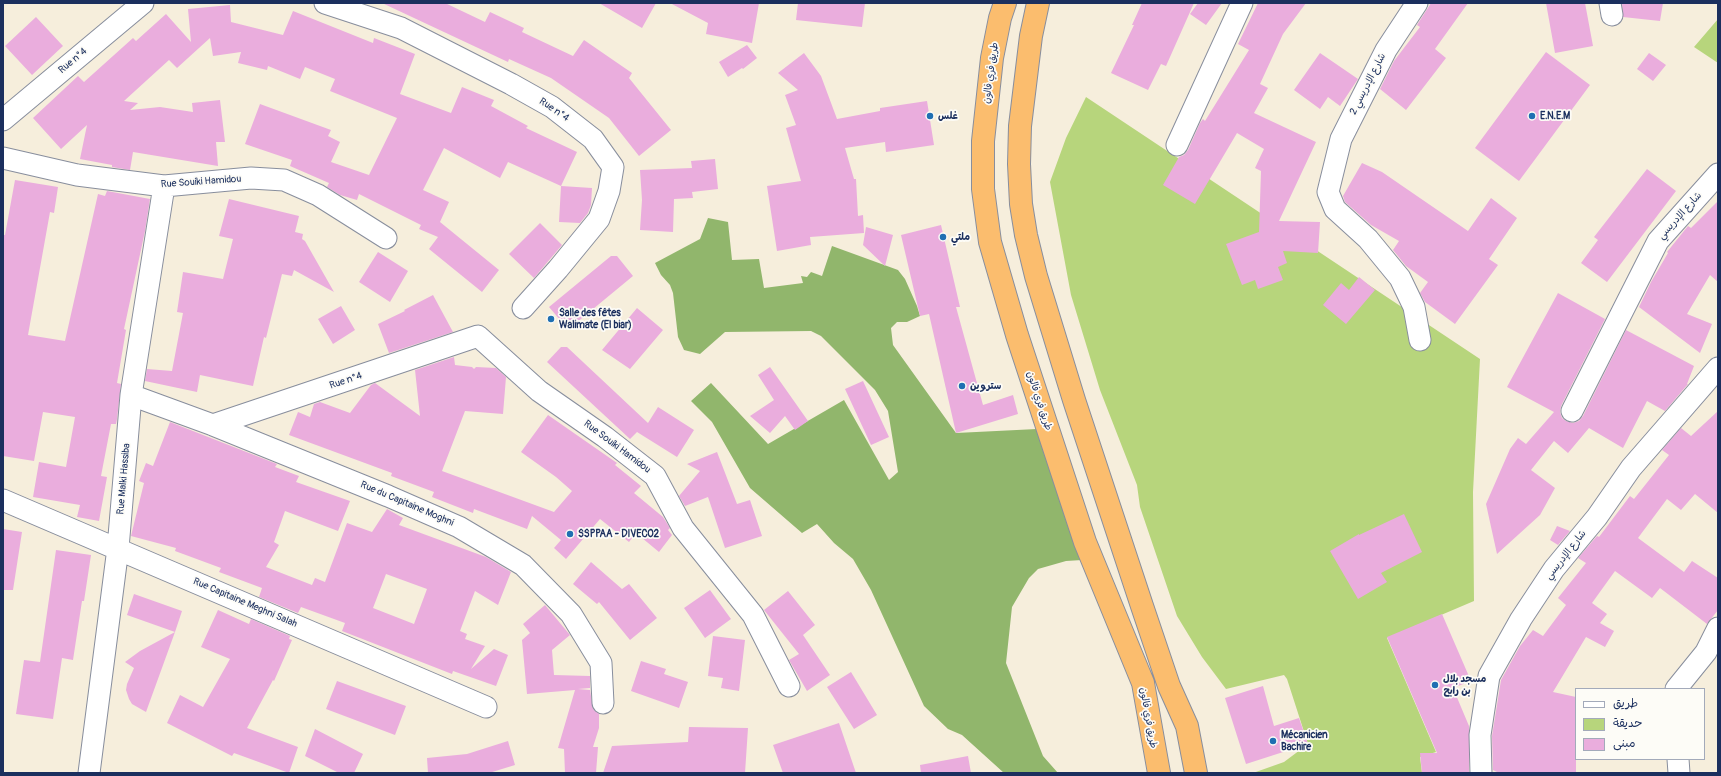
<!DOCTYPE html>
<html>
<head>
<meta charset="utf-8">
<style>
	body { margin:0 }
	#map { position:relative; width:1721px; height:776px; overflow:hidden; background:#f6eedc; font-family:Pangolin,"Playpen Sans Arabic",sans-serif }
	canvas { display:block }
	.frame { position:absolute; inset:0; border:4px solid #1b2f5e; pointer-events:none }
	.legend { position:absolute; left:1575px; top:688px; width:130px; height:72px; box-sizing:border-box; background:#fdfcf7; border:1px solid #a3aaba; margin:0; padding:5px 7px; list-style:none; font-size:12px; color:#1b2f5e }
	.legend li { display:flex; align-items:center; gap:8px; height:20px }
	.legend b { width:20px; border:1px solid #a3aaba }
</style>
</head>
<body>
<div id="map">
<canvas width="1721" height="776"></canvas>
<div class="frame"></div>
<ul class="legend">
<li><b style="height:5px;background:#fff"></b>طريق</li>
<li><b style="height:11px;background:#b7d57c"></b>حديقة</li>
<li><b style="height:11px;background:#eaaddd"></b>مبنى</li>
</ul>
</div>
<script>
const g = document.querySelector('canvas').getContext('2d');
g.lineJoin = 'round';
function fill(path, color) { g.fillStyle = color; g.fill(path, 'evenodd'); }
const toPath = rows => new Path2D(rows.map(r => 'M' + r).join(''));
function trace(path, color, width, dash) { g.strokeStyle = color; g.lineWidth = width; g.lineCap = dash ? 'butt' : 'round'; g.setLineDash(dash || []); g.stroke(path); }
function label(font, color, halo, rows, align = 'center') {
  g.font = font + ' Pangolin,"Playpen Sans Arabic",sans-serif'; g.lineWidth = 3.5; g.setLineDash([]); g.textBaseline = 'middle'; g.strokeStyle = halo; g.fillStyle = color; for (const [text, x, y, turn = 0] of rows) {
    g.save(); g.translate(x, y); g.rotate((+turn || 0) * Math.PI / 180); g.textAlign = isNaN(turn) ? turn : align; if (halo) g.strokeText(text, 0, 0); g.fillText(text, 0, 0); g.restore();
  }
}
const green = toPath([
	[1718,19,1718,63,1694,47],
	[1086,97,1480,359,1473,492,1474,601,1387,638,1436,752,1420,757,1422,773,1253,773,1284,762,1308,744,1287,679,1284,675,1226,689,1202,657,1177,616,1140,507,1137,485,1100,390,1071,295,1050,182,1066,138]
]);
const forest = toPath([
	[708,218,728,222,732,260,759,259,764,288,803,283,801,276,807,277,811,272,822,276,832,246,898,270,905,279,917,306,920,316,907,322,897,322,891,328,893,345,956,433,1037,429,1082,560,1066,561,1038,569,1029,578,1012,607,1006,663,1043,756,1058,773,1004,773,962,735,948,729,924,706,871,590,853,559,834,543,817,524,802,533,750,488,712,422,691,401,711,383,768,444,844,400,889,480,898,472,888,411,875,390,821,336,811,331,725,332,700,354,684,350,678,337,673,293,670,285,661,275,655,263,700,239]
]);
const building = toPath([
	[382,3,445,3,485,22,490,12,524,28,522,32,573,56,584,40,632,73,629,78,671,130,639,156,609,118,551,78,509,59,508,62],
	[599,3,656,3,642,28],
	[670,3,759,3,752,43,706,34,708,23],
	[798,3,865,3,862,27,796,20],
	[1142,3,1194,3,1166,66,1161,64,1148,90,1111,73,1134,25,1132,25],
	[1198,3,1222,3,1206,25,1190,14],
	[1258,3,1306,3,1283,34,1260,84,1268,88,1254,113,1316,142,1279,221,1320,222,1318,253,1283,251,1287,263,1278,267,1283,280,1258,289,1255,280,1242,285,1226,244,1259,232,1261,171,1255,168,1264,149,1237,133,1195,204,1163,185,1179,157,1184,155,1188,150,1200,123,1203,119,1205,121,1249,50,1238,44],
	[1431,3,1468,3,1435,49,1446,58,1406,110,1380,89,1394,61,1420,27,1417,25],
	[1546,3,1585,3,1593,46,1555,53],
	[1622,3,1663,3,1660,21,1623,17],
	[230,5,231,22,283,35,293,11,373,43,374,38,415,54,400,94,451,113,462,87,494,100,491,106,528,126,526,128,577,152,561,186,508,162,500,178,444,148,423,190,449,202,440,222,499,270,482,292,429,249,438,237,419,229,421,225,359,194,357,200,340,195,327,187,329,183,290,166,292,160,245,144,260,104,331,130,328,136,340,142,331,162,369,175,397,118,330,91,335,79,305,67,300,79,268,66,267,70,238,63,241,52,213,56,210,38,177,68,169,60,124,101,138,103,130,110,160,107,193,112,192,103,220,100,225,142,216,142,218,166,133,152,130,170,112,167,112,165,80,159,87,125,61,149,33,118,78,76,84,82,133,38,136,41,166,14,191,42,188,9],
	[36,17,63,46,32,75,5,46],
	[747,45,757,58,743,69,742,68,728,77,719,62],
	[1546,52,1590,85,1519,181,1475,148],
	[804,53,821,76,837,119,880,111,880,108,927,101,934,145,886,152,885,142,845,148,854,179,856,179,858,216,863,215,864,233,810,237,811,245,777,251,767,186,801,181,786,128,796,125,785,95,798,90,778,73],
	[1320,53,1358,79,1340,106,1328,97,1320,109,1294,90],
	[1649,53,1666,65,1653,81,1637,69],
	[715,159,718,189,692,192,693,198,674,199,673,232,640,230,642,200,640,170,692,168,691,161],
	[1362,163,1382,172,1468,231,1491,198,1517,218,1489,259,1498,265,1455,324,1425,302,1420,293,1428,282,1406,266,1393,250,1399,241,1371,225,1345,202,1343,196],
	[1647,169,1676,191,1607,282,1581,263,1598,240,1594,237],
	[15,180,58,187,54,213,50,212,28,335,65,341,98,194,105,196,107,191,150,199,145,231,124,329,126,330,117,383,121,384,117,419,116,424,111,424,101,476,107,477,99,521,77,517,80,505,33,497,39,462,66,467,75,417,43,412,34,461,3,456,3,235,5,235],
	[561,186,592,188,591,205,588,213,580,223,559,222],
	[229,199,299,216,295,232,303,234,302,239,305,241,334,292,294,270,292,276,282,274,266,338,264,337,253,386,200,375,197,392,145,381,147,369,172,371,183,313,177,312,183,272,223,279,233,239,219,236],
	[1718,201,1718,282,1710,275,1687,314,1712,324,1700,353,1639,307,1651,282,1668,253,1667,252,1688,226,1691,228],
	[540,223,562,245,534,278,509,254],
	[941,225,960,307,956,307,983,405,1013,395,1018,414,956,433,929,314,920,316,901,235],
	[866,227,893,235,885,266,863,245],
	[378,252,408,271,390,302,359,282],
	[611,256,617,256,633,276,570,328,561,321,549,307],
	[1359,277,1375,290,1346,324,1323,305,1341,283,1349,290],
	[1558,293,1605,319,1561,406,1560,412,1562,418,1566,421,1573,423,1579,421,1583,416,1626,330,1694,366,1687,384,1688,384,1665,411,1647,401,1623,448,1589,428,1568,453,1554,441,1531,470,1555,488,1540,515,1497,554,1486,504,1510,449,1518,438,1526,444,1554,412,1507,387],
	[433,295,453,332,389,353,378,324,405,311,404,310],
	[341,306,355,330,333,344,318,319],
	[637,308,663,330,630,369,602,350],
	[561,347,567,347,648,423,658,407,694,430,677,457,637,432,630,439,547,362],
	[454,357,455,365,472,367,474,369,476,367,496,368,506,377,503,414,465,411,442,471,554,512,572,491,556,477,521,452,548,415,617,463,615,465,641,486,634,493,663,517,670,528,668,530,672,535,659,552,636,533,629,542,600,519,566,559,554,548,561,540,532,516,527,529,474,509,473,513,432,497,434,492,391,476,392,473,289,435,298,412,310,417,314,404,320,402,350,413,371,385,375,383,420,416,415,370],
	[770,367,808,421,795,430,785,416,770,433,750,416,774,400,758,375],
	[863,381,889,437,871,445,845,389],
	[1718,411,1718,513,1695,494,1681,510,1667,499,1638,538,1684,572,1692,561,1718,578,1718,610,1707,624,1660,588,1652,598,1615,571,1592,603,1607,614,1600,623,1614,631,1605,647,1586,637,1553,692,1576,697,1576,773,1499,773,1493,770,1492,736,1501,680,1520,646,1533,630,1543,636,1566,605,1558,598,1586,563,1578,558,1597,536,1599,537,1630,496,1634,499,1669,455,1662,450,1681,428,1691,436],
	[170,422,277,464,275,467,299,476,296,482,350,501,338,531,285,511,274,542,279,545,266,567,312,585,315,578,325,582,347,523,372,532,387,509,403,518,399,525,486,557,511,572,498,605,475,591,460,631,467,634,465,639,485,646,471,669,494,649,508,655,496,686,453,671,452,674,342,631,345,623,301,607,298,613,259,597,262,588,219,572,221,568,175,551,176,548,131,536,144,483,139,481,146,463,153,466],
	[386,574,427,589,414,624,373,608],
	[717,452,737,504,750,500,762,536,725,548,708,497,685,506,679,496,700,471,687,464],
	[1404,514,1422,552,1381,573,1387,582,1358,599,1330,551,1359,534,1359,535],
	[1557,526,1570,531,1558,545,1550,540],
	[3,529,22,532,13,590,3,590],
	[56,550,91,555,84,601,82,601,73,660,62,658,53,719,16,714,24,660,40,662],
	[591,562,622,589,629,584,657,618,630,640,599,602,597,604,573,584],
	[710,590,731,619,705,638,684,608],
	[788,591,815,625,803,635,830,675,807,691,789,660,799,654,764,610],
	[134,594,182,611,175,632,127,615],
	[545,605,570,635,552,650,554,675,590,676,590,688,578,689,590,690,593,709,599,714,599,728,593,747,598,747,596,773,565,773,564,749,558,748,575,690,527,694,522,640,530,633,523,624],
	[218,610,249,624,251,619,290,636,289,639,292,640,274,681,273,680,247,728,298,747,289,773,234,753,232,756,167,723,180,695,203,707,230,659,201,647],
	[1442,614,1471,681,1453,688,1469,726,1469,773,1422,773,1420,753,1437,753,1387,637],
	[175,632,146,712,132,704,129,699,126,690,127,684,134,668,125,662,140,651],
	[713,636,745,640,739,691,721,688,723,678,708,676],
	[641,661,666,669,664,674,688,682,679,708,631,691],
	[851,672,877,715,854,729,827,687],
	[337,681,406,706,395,735,326,709],
	[1263,686,1274,726,1299,718,1308,744,1246,764,1225,698],
	[839,723,856,773,783,773,773,745],
	[689,727,748,728,745,773,603,773,612,746,688,742],
	[315,729,363,754,354,773,339,773,305,756],
	[508,741,515,765,489,773,428,773,427,758,467,754],
	[968,756,971,773,921,773,920,765]
]);
const street = toPath([
	[325,3,401,28,511,84,552,107,593,139,613,167,609,191,599,219,558,269,523,308],
	[1417,3,1386,50,1341,139,1328,192,1335,209,1368,239,1400,278,1414,307,1420,340],
	[1610,3,1612,15],
	[3,120,143,3],
	[1177,145,1242,3],
	[3,158,77,175,164,186,251,178,284,180,318,195,386,238],
	[131,395,213,425,388,496,459,527,523,565,571,614,601,663,603,703],
	[1572,411,1658,241,1718,174],
	[213,425,478,336,539,391,605,437,655,476,683,528,753,615,789,686],
	[3,500,486,707],
	[1676,689,1706,652,1718,628],
	[1678,759,1679,773],
	[89,773,118,548,131,395,164,186],
	[1481,773,1480,735,1489,676,1521,619,1554,569,1597,517,1631,468,1718,368]
]);
const highway = toPath([
	[1005,3,1000,18,992,58,983,141,983,189,990,242,1017,335,1085,542,1143,683,1159,773],
	[1038,3,1031,36,1020,126,1019,164,1021,204,1026,235,1036,276,1074,400,1142,606,1169,686,1187,726,1196,773]
]);
const markers = [
	[930,116,4,"#1f6fb2"],
	[1532,116,4,"#1f6fb2"],
	[943,237,4,"#1f6fb2"],
	[551,319,4,"#1f6fb2"],
	[962,386,4,"#1f6fb2"],
	[570,534,4,"#1f6fb2"],
	[1435,685,4,"#1f6fb2"],
	[1273,741,4,"#1f6fb2"]
];
const streetNames = [
	["Rue n°4",73,61,-40],
	["طريق فري فالون",991,73,-82],
	["شارع الإدريسي 2",1368,84,-63],
	["Rue n°4",554,110,34],
	["Rue Souiki Hamidou",201,182,-4],
	["شارع الإدريسي",1680,216,-48],
	["Rue n°4",346,381,-19],
	["طريق فري فالون",1039,401,72],
	["Rue Souiki Hamidou",617,447,37],
	["Rue Malki Hassiba",124,479,-85],
	["Rue du Capitaine Moghni",407,504,23],
	["شارع الإدريسي",1566,555,-52],
	["Rue Capitaine Meghni Salah",245,603,23],
	["طريق فري فالون",1148,718,80]
];
const poiNames = [
	["غلس",938,116],
	["E.N.E.M",1540,116],
	["ملتي",951,237],
	["Salle des fêtes",559,313],
	["Walimate (El biar)",559,325],
	["ستروين",970,386],
	["SSPPAA - DIVECO2",578,534],
	["مسجد بلال",1443,679],
	["بن رابح",1443,691],
	["Mécanicien",1281,735],
	["Bachire",1281,747]
];
fill(green, '#b7d57c');
fill(forest, '#91b66c');
fill(building, '#eaaddd');
trace(street, '#888e9d', 23);
trace(highway, '#888e9d', 24);
trace(street, '#fff', 21);
trace(highway, '#fbbd6e', 22);
for (const [x, y, r, color] of markers) { const dot = new Path2D(); dot.arc(x, y, r, 0, 2 * Math.PI); g.fillStyle = color; g.fill(dot); trace(dot, '#fdfcf7', 1.5); }
label('10px', '#1b2f5e', '#fdfcf7', streetNames);
label('bold 10px', '#1b2f5e', '#fdfcf7', poiNames, 'left');
</script>
</body>
</html>
